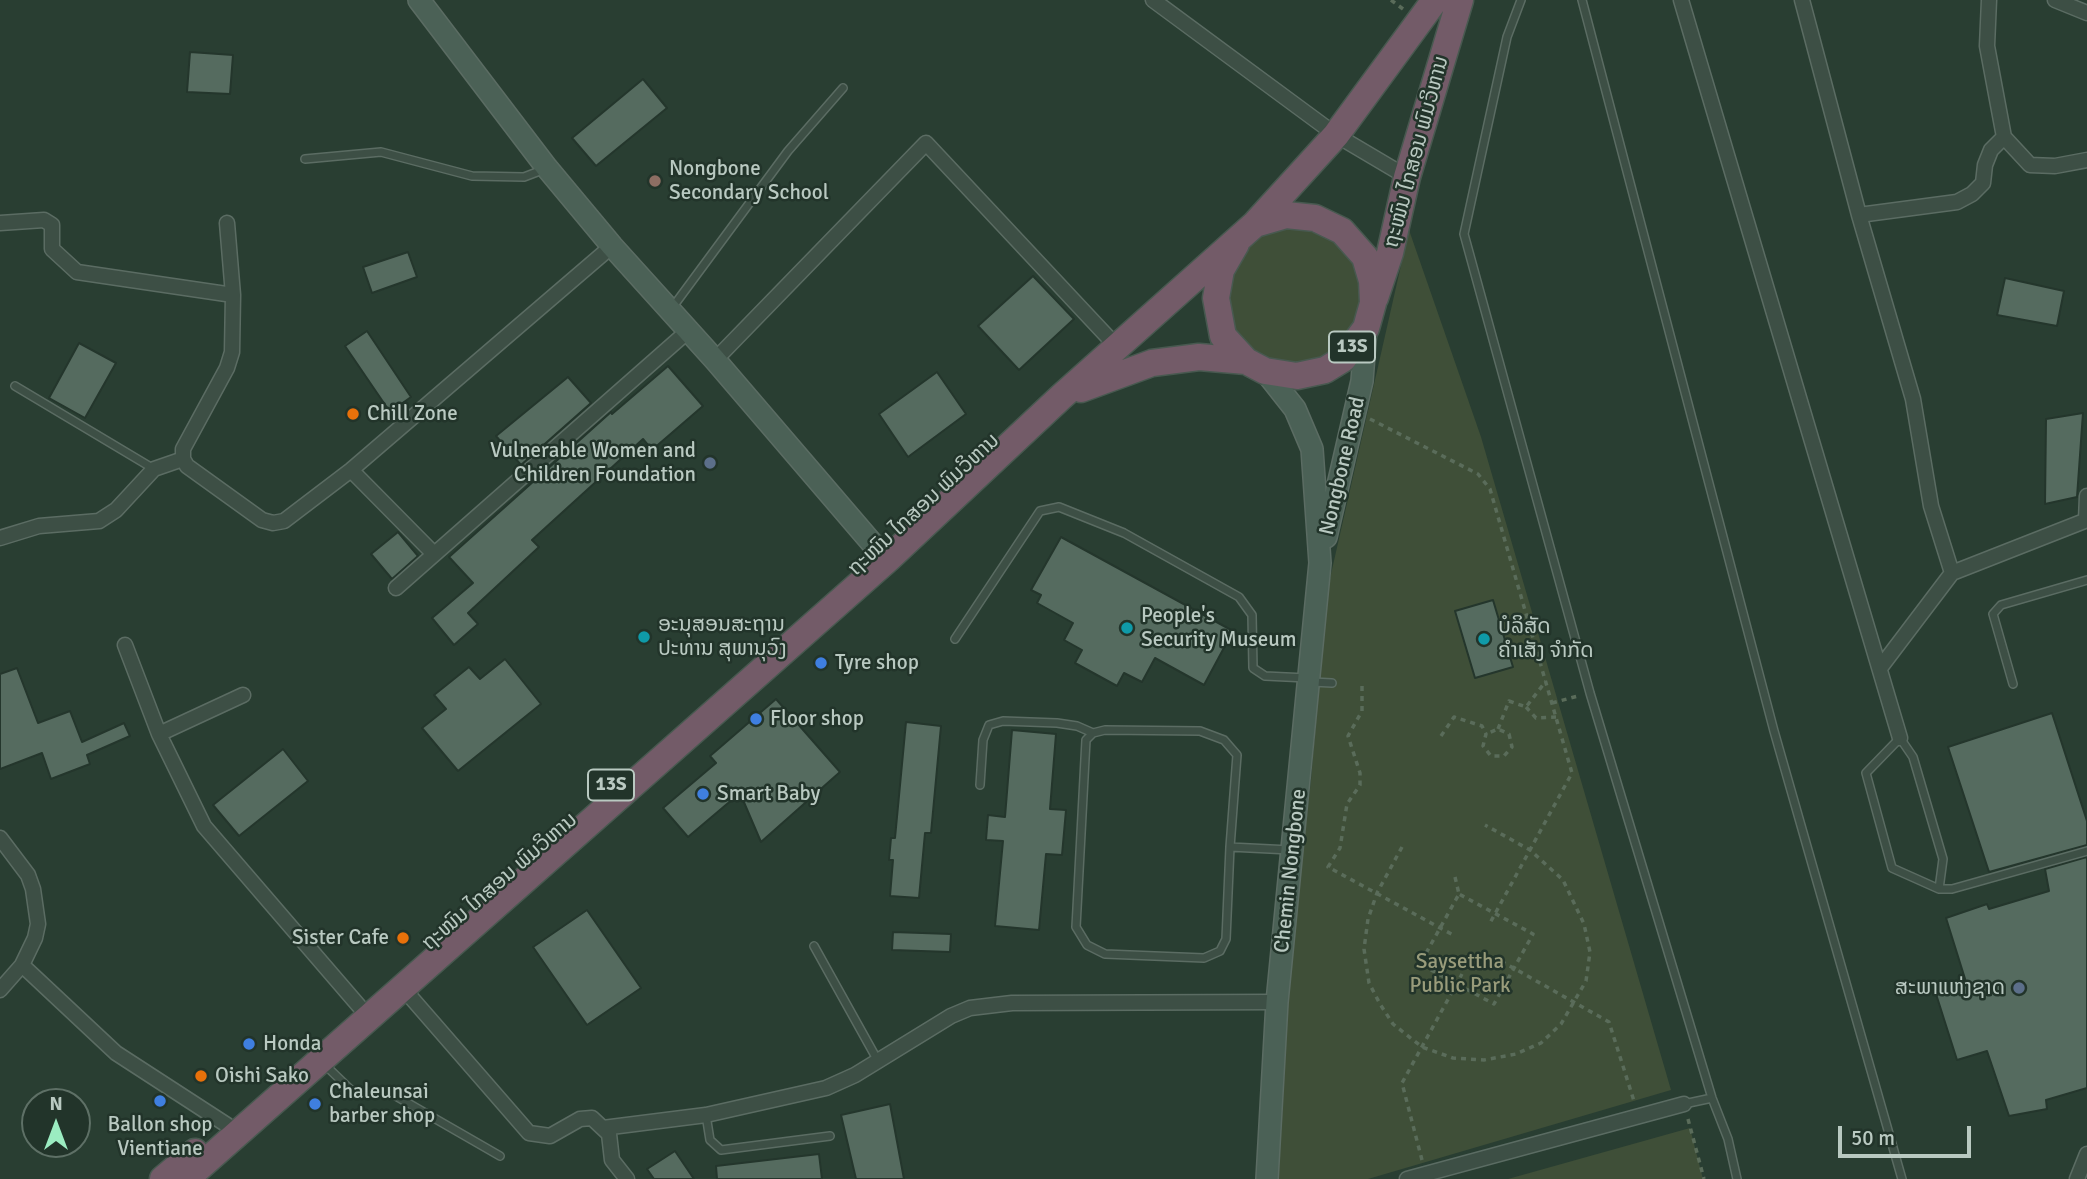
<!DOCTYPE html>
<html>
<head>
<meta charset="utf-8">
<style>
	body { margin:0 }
	#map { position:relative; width:2087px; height:1179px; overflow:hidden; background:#293e32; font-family:Signika,sans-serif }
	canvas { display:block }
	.north { position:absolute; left:21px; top:1088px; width:70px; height:70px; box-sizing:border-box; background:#22342a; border:2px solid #5e7066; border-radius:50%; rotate:0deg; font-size:19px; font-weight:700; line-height:28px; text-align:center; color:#b9c9c1 }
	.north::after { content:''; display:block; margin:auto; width:24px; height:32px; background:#9becc1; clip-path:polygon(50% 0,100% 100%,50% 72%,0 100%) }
	.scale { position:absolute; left:1838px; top:1126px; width:133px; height:32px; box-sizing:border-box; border:4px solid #b9c9c1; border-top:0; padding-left:9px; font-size:21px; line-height:24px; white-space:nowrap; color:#b9c9c1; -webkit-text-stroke:5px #22342a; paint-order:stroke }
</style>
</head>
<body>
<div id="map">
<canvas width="2087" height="1179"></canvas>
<div class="north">N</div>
<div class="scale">50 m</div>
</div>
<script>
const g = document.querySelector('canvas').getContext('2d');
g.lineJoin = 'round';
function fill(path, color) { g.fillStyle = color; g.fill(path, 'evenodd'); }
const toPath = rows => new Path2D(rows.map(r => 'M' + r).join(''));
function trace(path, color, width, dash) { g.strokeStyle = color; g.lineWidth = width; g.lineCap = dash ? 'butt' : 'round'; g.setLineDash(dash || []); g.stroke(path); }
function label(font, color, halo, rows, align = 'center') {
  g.font = font + ' Signika,"Noto Sans Lao",sans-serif'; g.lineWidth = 5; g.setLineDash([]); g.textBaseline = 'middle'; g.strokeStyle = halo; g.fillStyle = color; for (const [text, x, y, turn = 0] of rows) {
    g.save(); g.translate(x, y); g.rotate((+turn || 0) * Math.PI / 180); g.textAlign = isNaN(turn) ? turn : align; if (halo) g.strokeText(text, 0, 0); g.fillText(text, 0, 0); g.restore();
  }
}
const green = toPath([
	[1313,222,1362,261,1369,297,1337,358,1267,368,1229,336,1225,274,1258,228],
	[1409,230,1481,437,1671,1090,1368,1179,1276,1179,1286,997,1311,780,1326,596],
	[1690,1128,1703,1179,1508,1179]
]);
const building = toPath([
	[190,52,233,55,230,94,187,92,190,52],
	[643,79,667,108,596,166,572,138,643,79],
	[408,252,417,277,372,293,363,267,408,252],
	[1033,276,1074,319,1019,370,978,326,1033,276],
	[2005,278,2064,291,2057,326,1997,315,2005,278],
	[367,331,411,397,390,412,345,346,367,331],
	[79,343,116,363,85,418,49,398,79,343],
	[668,366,703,406,652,450,643,439,532,540,539,547,468,613,478,624,454,645,432,618,473,583,449,557,611,412,612,414,668,366],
	[937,372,966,414,908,457,879,414,937,372],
	[568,377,591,403,521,465,496,436,568,377],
	[2083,413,2077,497,2045,504,2046,419,2083,413],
	[398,532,418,556,392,579,371,554,398,532],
	[1061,537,1233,631,1204,685,1155,658,1142,682,1124,673,1117,686,1075,663,1082,650,1064,640,1073,623,1037,603,1041,595,1031,590,1061,537],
	[1493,600,1513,667,1475,678,1455,611,1493,600],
	[505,659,541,704,458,771,422,728,446,709,434,695,469,667,480,679,505,659],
	[17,668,38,723,70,711,82,742,124,723,130,736,87,755,90,764,51,779,42,753,0,769,0,674,17,668],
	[776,699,840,772,761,842,740,793,688,837,663,808,716,763,710,756,776,699],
	[2052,713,2087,821,2087,845,1989,872,1948,747,2052,713],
	[906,722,941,726,931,833,925,833,919,898,890,896,893,860,889,860,891,838,895,838,906,722],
	[1012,730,1056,734,1050,809,1066,810,1062,855,1046,854,1039,930,995,926,1003,841,986,840,988,815,1005,817,1012,730],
	[283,749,308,781,239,836,213,805,283,749],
	[2087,857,2087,1088,2046,1100,2047,1109,2009,1116,1987,1051,1957,1060,1936,994,1966,982,1946,918,1987,904,1989,909,2049,891,2045,869,2087,857],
	[587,910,641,988,587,1025,533,947,587,910],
	[893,932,951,934,950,952,892,950,893,932],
	[890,1104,904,1179,856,1179,841,1115,890,1104],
	[675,1151,694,1179,654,1179,647,1169,675,1151],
	[819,1154,822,1179,717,1179,716,1166,819,1154]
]);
const path = toPath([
	[1391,0,1403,9],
	[1370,419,1478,474,1490,489,1572,773,1490,923],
	[1362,686,1362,711,1348,736,1360,773,1360,785,1347,804,1340,848,1328,867,1455,936],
	[1552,703,1578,696],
	[1526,707,1536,718,1556,717],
	[1498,729,1509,701,1526,707,1546,681],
	[1441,736,1454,717,1482,726,1486,734,1483,746,1491,756,1504,756,1512,747,1509,734,1498,729,1486,734],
	[1402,847,1377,893,1368,919,1364,949,1369,983,1380,1004,1393,1024,1422,1047,1453,1058,1484,1060,1516,1054,1541,1043,1561,1024,1586,981,1590,952,1584,924,1563,880,1530,850,1485,825],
	[1455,877,1459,894,1420,964,1494,1004,1533,934,1459,894],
	[1501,961,1609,1022,1634,1101],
	[1688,1119,1704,1179],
	[1422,1160,1402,1083,1462,974]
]);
const lane = toPath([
	[1521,0,1507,37,1464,234,1590,693,1712,1098,1728,1139,1737,1179],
	[1582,0,1774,731,1902,1179],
	[305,159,381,152,472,176,524,177,545,169],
	[672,308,788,151,843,88],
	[15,386,154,469],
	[955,639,1040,511,1059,507,1124,533,1239,597,1252,615,1253,668,1265,676,1307,678],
	[1312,682,1332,683],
	[2013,684,1993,614,2001,605,2087,580],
	[980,785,983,740,989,725,1003,721,1057,723,1077,726,1093,733],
	[1230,847,1226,939,1220,951,1204,958,1105,954,1087,945,1076,927,1086,740,1093,733,1105,730,1200,731,1224,740,1237,755,1230,847,1290,850],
	[1939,889,1943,859,1913,757,1900,738,1866,773,1892,868,1939,889,1952,889,2087,851],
	[814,946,878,1061],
	[323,1063,351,1090,394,1095,500,1156],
	[1684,1104,1712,1098],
	[706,1115,710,1140,721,1150,830,1136]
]);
const street = toPath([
	[1153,0,1336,135,1407,177],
	[1681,0,1900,738],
	[1802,0,1859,215,1913,399,1931,506,1952,573],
	[1989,0,1987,46,2004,137],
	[2055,0,2087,13],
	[2004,137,2030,165,2055,166,2087,160],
	[1859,215,1957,202,1972,194,1983,183,1985,165,1991,150,2004,137],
	[0,223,44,220,52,225,52,249,77,272,233,295],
	[227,223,233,295,232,352,227,368,183,449,183,459,187,466,262,520,273,523,284,521,351,470,612,246],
	[715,360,926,143,1119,349],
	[351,470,433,553],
	[2086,520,2087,496],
	[0,538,39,526,99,521,116,510,154,469,183,459],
	[396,588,688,331],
	[125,645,159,734,204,826,359,1006],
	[1880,668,1952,573,2087,520],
	[159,734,243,695],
	[0,838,28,875,33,889,38,924,35,938,22,965,116,1053,227,1125],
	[402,987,529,1133,550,1136,580,1119,592,1118,609,1134,612,1160,627,1179],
	[0,990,22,965],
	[603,1128,706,1115,826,1088,855,1075,951,1016,970,1008,1012,1003,1277,1002],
	[1407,1179,1684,1104],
	[2077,1179,2087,1154]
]);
const secondary = toPath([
	[419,0,547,168,612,246,715,360,877,549],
	[1265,371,1295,409,1312,449,1320,563,1277,1002,1267,1179],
	[1326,537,1362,381,1366,328]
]);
const highway = toPath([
	[1255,224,1336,135,1435,0],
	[1375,298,1390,253,1407,177,1460,0],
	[1081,389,1152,363,1199,357,1246,361],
	[163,1179,195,1152],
	[186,1179,888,559,1061,397,1255,224,1286,215,1315,218,1342,231,1365,257,1372,281,1373,303,1366,328,1343,359,1325,370,1297,376,1265,371,1246,361,1223,336,1216,298,1221,270,1236,244]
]);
const markers = [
	[655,181,7,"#8d6e63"],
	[353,414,7,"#e8710a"],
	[710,463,7,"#5c6f8a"],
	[1127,628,7,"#0f9aa8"],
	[644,637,7,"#0f9aa8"],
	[1484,639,7,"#0f9aa8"],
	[821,663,7,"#3f7fe0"],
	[756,719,7,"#3f7fe0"],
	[703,794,7,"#3f7fe0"],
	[403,938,7,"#e8710a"],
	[2019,988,7,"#5c6f8a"],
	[249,1044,7,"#3f7fe0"],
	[201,1076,7,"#e8710a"],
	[160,1101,7,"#3f7fe0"],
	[315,1104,7,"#3f7fe0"]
];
const shields = [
	[1352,347,46],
	[611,785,46]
];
const shieldNames = [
	["13S",1352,347],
	["13S",611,785]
];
const streetNames = [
	["ຖະໜົນ ໄກສອນ ພົມວິຫານ",1417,152,-75],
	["Nongbone Road",1343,466,-77],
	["ຖະໜົນ ໄກສອນ ພົມວິຫານ",924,505,-43],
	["Chemin Nongbone",1291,871,-84],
	["ຖະໜົນ ໄກສອນ ພົມວິຫານ",500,882,-41]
];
const poiNames = [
	["Nongbone",669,169],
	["Secondary School",669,193],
	["Chill Zone",367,414],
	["Vulnerable Women and",696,451,"right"],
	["Children Foundation",696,475,"right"],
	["People's",1141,616],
	["Security Museum",1141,640],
	["ອະນຸສອນສະຖານ",658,625],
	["ປະທານ ສຸພານຸວົງ",658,649],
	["ບໍລິສັດ",1498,627],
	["ຄຳເສັງ ຈຳກັດ",1498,651],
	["Tyre shop",835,663],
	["Floor shop",770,719],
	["Smart Baby",717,794],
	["Sister Cafe",389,938,"right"],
	["ສະພາແຫ່ງຊາດ",2005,988,"right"],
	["Honda",263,1044],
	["Oishi Sako",215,1076],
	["Chaleunsai",329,1092],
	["barber shop",329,1116],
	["Ballon shop",160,1125,"center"],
	["Vientiane",160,1149,"center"]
];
const parkNames = [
	["Saysettha",1460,962],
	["Public Park",1460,986]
];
fill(green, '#3f4f38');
fill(building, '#556b5f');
trace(building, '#24362c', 2);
trace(lane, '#5b6c63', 10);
trace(street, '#5b6c63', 17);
trace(secondary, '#5b6c63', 24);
trace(highway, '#485950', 29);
trace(path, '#5a6c5a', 3.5, [5, 5]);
trace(lane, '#3d4f45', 7);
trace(street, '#3d4f45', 14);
trace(secondary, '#4b6156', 21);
trace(highway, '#735b68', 26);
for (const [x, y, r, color] of markers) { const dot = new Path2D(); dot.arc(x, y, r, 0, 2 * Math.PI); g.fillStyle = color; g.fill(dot); trace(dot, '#22342a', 2.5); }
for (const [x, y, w] of shields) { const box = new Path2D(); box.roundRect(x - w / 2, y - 15.5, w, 31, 5); g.fillStyle = '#22342a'; g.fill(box); trace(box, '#b9c9c1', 2); }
label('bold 19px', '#b9c9c1', null, shieldNames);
label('21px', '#b9c9c1', '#22342a', streetNames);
label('21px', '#b9c9c1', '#22342a', poiNames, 'left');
label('21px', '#999c7b', '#22342a', parkNames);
</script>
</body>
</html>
